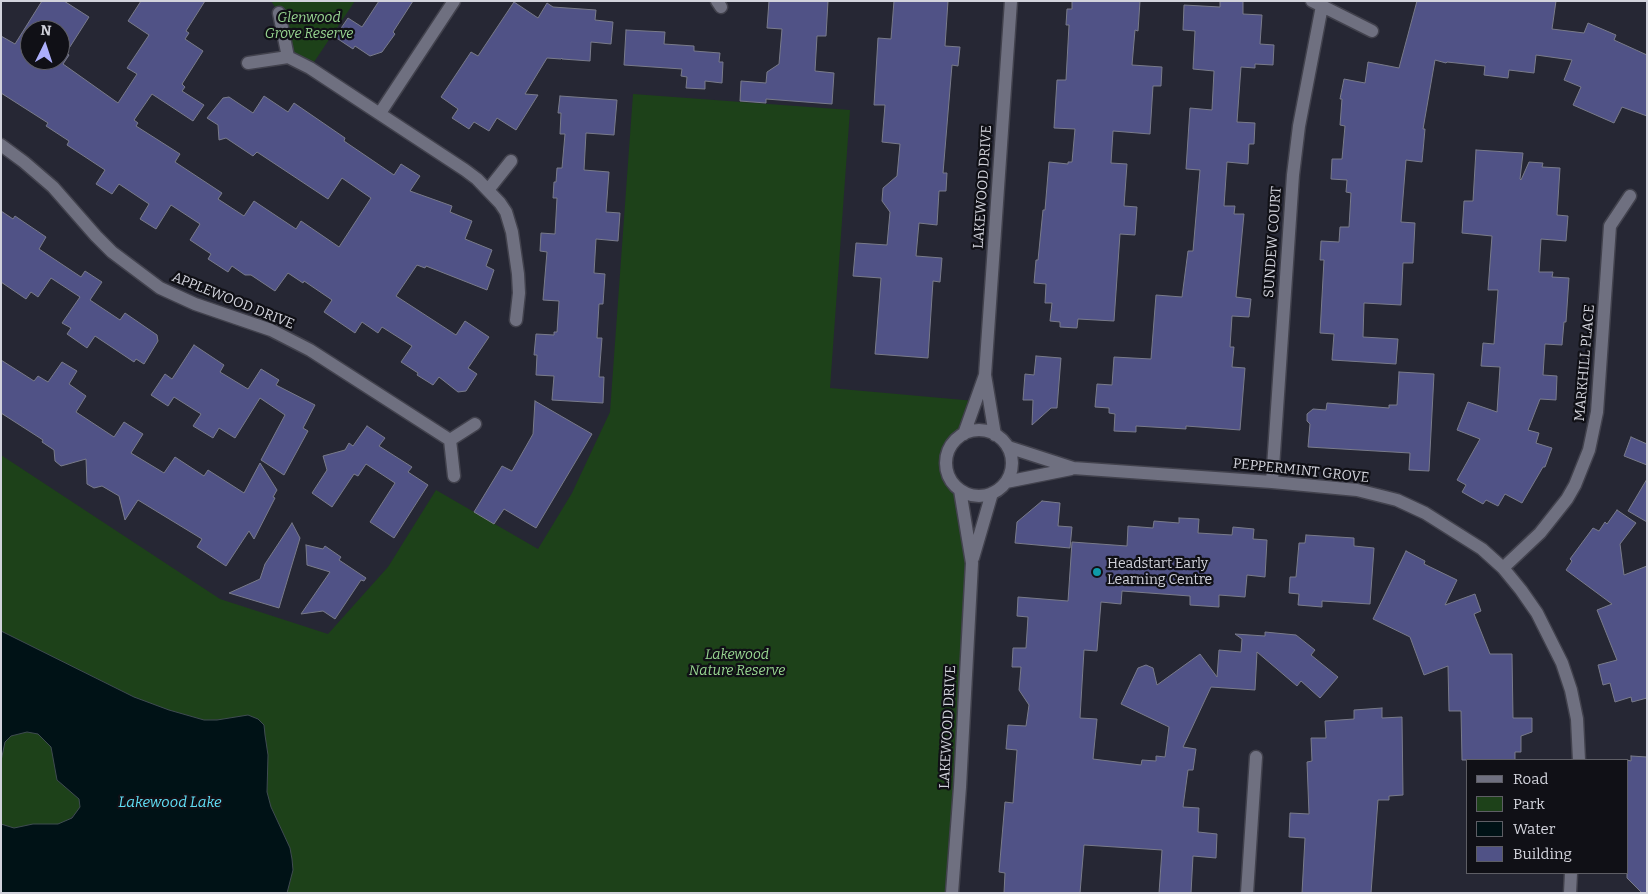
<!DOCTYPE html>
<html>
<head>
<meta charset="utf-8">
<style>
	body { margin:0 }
	#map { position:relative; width:1648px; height:894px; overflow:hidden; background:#262734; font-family:Bitter,serif }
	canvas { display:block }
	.frame { position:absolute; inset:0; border:2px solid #d2d3dc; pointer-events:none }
	.legend { position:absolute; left:1466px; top:759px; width:162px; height:115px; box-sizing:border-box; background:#101016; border:1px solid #5e5e65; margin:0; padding:6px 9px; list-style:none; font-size:15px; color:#d2d3dc }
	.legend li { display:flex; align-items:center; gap:10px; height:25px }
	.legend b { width:25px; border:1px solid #5e5e65 }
	.north { position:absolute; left:20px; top:20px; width:50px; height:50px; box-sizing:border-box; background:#101016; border:1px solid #5e5e65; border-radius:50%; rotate:4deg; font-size:14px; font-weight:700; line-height:20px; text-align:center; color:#d2d3dc }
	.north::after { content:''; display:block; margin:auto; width:18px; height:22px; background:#acaffb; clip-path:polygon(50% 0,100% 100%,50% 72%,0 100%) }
</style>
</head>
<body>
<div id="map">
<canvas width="1648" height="894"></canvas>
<div class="frame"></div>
<ul class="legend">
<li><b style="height:6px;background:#6f7080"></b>Road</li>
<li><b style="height:14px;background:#1d4119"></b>Park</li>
<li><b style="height:14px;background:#001216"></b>Water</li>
<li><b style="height:14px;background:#505286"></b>Building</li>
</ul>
<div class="north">N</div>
</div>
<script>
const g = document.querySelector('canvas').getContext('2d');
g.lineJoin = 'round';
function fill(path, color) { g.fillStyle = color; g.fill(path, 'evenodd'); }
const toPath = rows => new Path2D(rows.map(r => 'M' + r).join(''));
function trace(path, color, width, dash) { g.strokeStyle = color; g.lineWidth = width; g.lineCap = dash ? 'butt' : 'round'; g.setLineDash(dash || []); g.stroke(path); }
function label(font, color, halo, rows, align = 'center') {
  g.font = font + ' Bitter,serif'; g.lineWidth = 4.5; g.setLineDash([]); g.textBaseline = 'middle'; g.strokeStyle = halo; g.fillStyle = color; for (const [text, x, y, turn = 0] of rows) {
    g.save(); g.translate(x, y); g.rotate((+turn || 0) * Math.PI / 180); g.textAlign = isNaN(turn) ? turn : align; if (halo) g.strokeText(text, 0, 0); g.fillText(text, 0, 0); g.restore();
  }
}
const green = toPath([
	[271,1,355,1,310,68,288,57,279,13],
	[633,94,850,110,830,388,975,401,965,432,955,441,949,450,946,461,947,472,952,482,960,490,972,563,952,893,287,893,290,883,292,859,290,848,271,807,267,792,268,755,265,735,226,719,204,720,169,710,134,697,1,631,1,455,220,599,328,634,388,567,436,490,538,549,572,493,610,412],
	[27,732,38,734,51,747,57,780,79,799,80,807,77,812,65,823,58,824,33,824,14,828,1,824,2,751,5,741,11,736]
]);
const water = toPath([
	[1,631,134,697,169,710,204,720,217,720,248,715,258,719,264,725,265,735,268,755,267,792,271,807,290,848,292,859,293,870,287,893,1,893,1,824,14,828,33,824,58,824,72,818,80,807,79,799,57,780,51,747,38,734,27,732,11,736,5,742,1,761,1,631]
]);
const building = toPath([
	[42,1,64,1,89,17,66,53,69,55,63,64,118,103,137,74,127,68,149,35,128,21,141,1,205,1,186,31,189,33,185,39,203,51,182,84,185,87,182,91,204,105,193,121,152,94,134,120,138,123,136,126,180,154,175,162,222,193,218,199,244,216,254,201,296,229,301,221,339,247,371,198,342,178,328,199,257,152,253,156,226,138,219,140,218,125,207,118,223,98,229,97,253,113,264,96,288,112,294,103,345,138,344,141,394,175,401,164,420,176,410,191,452,206,450,212,472,221,465,239,492,250,486,266,494,270,487,290,426,266,425,268,417,265,396,296,456,335,465,321,489,337,468,368,477,374,466,391,458,392,439,377,433,385,417,375,418,373,401,362,412,346,382,327,378,333,362,322,355,333,324,312,332,300,304,281,303,283,288,273,275,291,251,275,245,275,232,266,228,272,208,259,211,254,190,240,200,224,171,205,156,229,140,219,149,204,119,184,112,194,96,184,105,170,67,145,69,141,46,126,48,123,1,93,1,36,15,44,42,1],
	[30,30,60,30,60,60,30,60,30,30],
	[379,1,413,1,393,32,395,34,382,52,370,56,355,46,353,49,335,37,348,18,362,27,379,1],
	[769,1,828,1,826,36,817,36,815,71,834,73,832,104,766,99,766,103,740,101,741,81,766,83,767,72,779,64,782,29,767,28,769,1],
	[894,1,948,1,945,46,960,47,958,66,952,65,943,173,947,173,946,191,939,191,937,225,919,223,916,256,942,258,940,282,933,281,928,358,875,354,881,278,853,276,856,243,887,245,890,212,882,201,883,188,897,176,900,144,882,142,885,105,874,105,878,38,891,39,894,1],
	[1072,1,1140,1,1138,31,1135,30,1132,65,1162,67,1161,86,1153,86,1150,134,1113,131,1111,163,1127,164,1124,206,1137,207,1135,235,1120,234,1114,321,1078,319,1077,328,1060,327,1060,322,1050,321,1052,303,1045,303,1046,284,1034,283,1036,260,1038,260,1043,210,1045,210,1049,162,1068,164,1068,162,1072,162,1075,129,1054,128,1057,80,1066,80,1069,25,1066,25,1067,9,1072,9,1072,1],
	[1220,1,1243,1,1243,14,1262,15,1260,44,1274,45,1273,65,1255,64,1255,68,1241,67,1237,122,1255,123,1254,144,1249,144,1248,164,1227,162,1224,206,1235,206,1234,214,1244,214,1236,297,1251,299,1249,317,1232,316,1230,347,1234,347,1232,367,1245,368,1240,430,1186,426,1186,429,1136,426,1136,432,1114,431,1115,414,1109,413,1109,408,1095,407,1097,384,1112,385,1114,357,1151,359,1156,295,1182,297,1188,251,1193,251,1200,170,1186,169,1190,108,1212,110,1214,71,1193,69,1195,31,1183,30,1184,5,1220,7,1220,1],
	[1417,1,1556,1,1552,29,1584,33,1588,23,1616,35,1614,40,1647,55,1647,116,1622,107,1614,123,1573,105,1581,87,1564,80,1572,60,1536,55,1534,73,1509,70,1508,78,1484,75,1485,66,1447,62,1446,63,1435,60,1423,129,1425,129,1422,162,1406,160,1401,222,1415,223,1413,263,1403,263,1401,305,1364,303,1363,337,1398,339,1396,364,1332,360,1334,334,1320,333,1324,260,1320,260,1321,241,1339,242,1340,227,1349,227,1351,193,1346,192,1347,180,1331,179,1332,159,1342,159,1345,126,1340,125,1342,99,1340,99,1344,79,1365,83,1368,62,1399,68,1417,1],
	[514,2,538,18,547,3,553,7,596,10,595,20,613,22,611,44,591,42,590,61,562,59,562,58,561,59,547,58,525,94,538,95,516,130,497,118,489,131,474,122,469,129,452,118,458,109,441,97,471,52,478,56,514,2],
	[626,30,665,32,664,44,694,46,694,51,720,53,719,62,723,62,722,83,705,81,705,89,686,88,687,77,681,76,682,69,624,65,626,30],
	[560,96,617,100,614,135,586,133,584,170,609,172,606,212,620,213,618,241,596,239,594,273,605,274,603,304,599,304,597,338,602,338,599,377,604,377,603,403,552,400,554,376,536,375,537,355,534,355,536,334,554,335,554,332,557,332,559,301,543,300,547,252,540,251,541,233,555,234,557,198,553,198,554,182,556,182,557,168,562,168,565,134,560,134,561,113,558,113,560,96],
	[1476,150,1523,153,1520,179,1521,180,1529,162,1543,163,1542,167,1560,168,1557,215,1568,216,1566,241,1541,239,1539,272,1553,272,1552,277,1569,278,1566,322,1564,322,1562,345,1545,344,1543,375,1557,376,1556,400,1540,399,1528,430,1539,433,1536,443,1552,448,1545,467,1543,467,1522,503,1505,494,1498,506,1486,500,1483,504,1462,492,1466,485,1457,480,1480,439,1457,430,1468,402,1497,412,1500,367,1481,366,1483,343,1494,344,1498,290,1488,290,1492,236,1462,233,1464,201,1473,201,1476,150],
	[1,211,13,219,15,216,46,237,39,249,81,277,85,271,102,282,90,300,120,320,125,313,157,335,158,341,144,364,136,359,134,362,95,336,87,348,67,334,71,328,62,323,80,297,51,278,38,297,31,292,26,299,1,282,1,211],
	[194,345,224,365,220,372,248,389,261,369,279,380,276,385,315,405,303,428,308,431,284,475,261,460,285,415,260,398,235,438,219,428,213,438,193,426,201,414,174,397,168,406,151,395,165,374,172,379,194,345],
	[1036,356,1061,358,1057,408,1051,408,1032,425,1033,400,1023,400,1025,374,1034,375,1036,356],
	[1,360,34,381,38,376,48,382,62,362,77,371,69,384,86,396,76,412,114,437,124,422,143,434,131,453,164,473,175,457,204,476,208,470,244,493,260,463,277,490,273,497,275,498,254,539,249,531,226,566,197,547,202,539,138,500,125,520,119,496,102,486,94,488,87,484,86,459,61,466,55,461,54,450,42,442,43,440,1,413,1,360],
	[1399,372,1434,374,1429,471,1409,470,1410,453,1308,447,1310,424,1307,421,1307,414,1313,409,1326,410,1327,403,1389,408,1389,405,1397,405,1399,372],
	[535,401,592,434,536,528,504,509,494,524,474,512,502,466,512,471,533,434,535,401],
	[367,426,385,438,379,446,412,467,408,472,428,485,394,538,370,522,395,483,366,464,358,476,354,474,332,507,312,493,327,470,323,456,345,450,349,443,353,446,367,426],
	[1631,437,1647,444,1647,465,1624,456,1631,437],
	[1647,479,1647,522,1628,511,1647,479],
	[1042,501,1060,503,1058,526,1072,527,1070,548,1015,543,1017,522,1042,501],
	[1617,510,1636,523,1620,544,1624,575,1647,566,1647,698,1632,702,1631,697,1615,702,1610,683,1603,685,1598,665,1617,660,1597,610,1612,604,1566,570,1572,561,1570,559,1593,528,1599,531,1605,522,1607,524,1617,510],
	[1179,518,1199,519,1198,533,1232,535,1233,527,1254,529,1253,539,1267,540,1265,577,1247,575,1245,597,1219,595,1219,607,1190,605,1190,596,1122,591,1121,604,1101,602,1097,651,1084,650,1080,718,1097,719,1093,759,1141,765,1142,760,1156,761,1156,756,1165,757,1169,727,1121,704,1138,668,1146,665,1153,668,1157,685,1200,654,1217,677,1219,650,1241,652,1242,639,1235,634,1265,636,1265,632,1296,635,1315,650,1311,655,1338,677,1320,698,1301,681,1297,686,1257,652,1255,690,1211,687,1183,747,1196,749,1193,770,1188,770,1183,807,1199,808,1198,832,1217,834,1216,858,1193,856,1191,893,1159,893,1162,850,1084,845,1080,893,1004,893,1005,873,999,872,1005,802,1013,803,1017,750,1006,749,1008,725,1026,726,1029,705,1019,690,1021,667,1012,667,1013,648,1026,648,1028,617,1017,616,1018,597,1068,601,1072,542,1127,546,1128,526,1153,528,1154,521,1179,523,1179,518],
	[292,523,300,538,279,608,229,593,260,579,265,564,292,523],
	[1306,535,1354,538,1354,546,1374,548,1370,604,1322,601,1322,607,1298,605,1299,594,1289,593,1290,577,1296,577,1299,543,1305,543,1306,535],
	[306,545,323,549,325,546,341,557,339,560,366,578,364,581,361,580,335,619,323,611,301,614,330,572,307,565,306,545],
	[1406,551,1425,561,1424,564,1457,580,1445,605,1475,594,1481,611,1474,614,1490,654,1512,654,1513,718,1532,718,1532,732,1521,736,1521,752,1515,752,1515,760,1462,760,1461,711,1449,711,1448,666,1424,675,1410,637,1373,619,1406,551],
	[1382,708,1382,718,1402,717,1403,795,1389,796,1389,800,1378,800,1371,893,1302,893,1305,838,1289,837,1290,813,1309,814,1307,762,1312,761,1311,738,1326,738,1325,721,1354,719,1354,710,1382,708],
	[1631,756,1647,757,1647,893,1642,893,1627,878,1627,760,1631,761,1631,756]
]);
const minor = toPath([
	[717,1,721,7],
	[1312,1,1372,31],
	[288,57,310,68,465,170,477,179,500,203,506,212,512,232,518,274,519,293,516,320],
	[248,63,288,57,279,13],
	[380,113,454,1],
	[1,145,24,162,53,187,96,236,112,252,160,288,195,304,271,330,310,350,450,440],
	[488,190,511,161],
	'946 463a33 33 0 1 1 66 0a33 33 0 1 1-66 0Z',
	[964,434,985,375],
	[995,435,985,375,1011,1],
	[1008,447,1073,468,1272,482,1357,490,1397,500,1425,513,1482,549,1503,568,1521,590,1537,613,1562,663,1571,690,1577,719,1579,760],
	[454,476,450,440,475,424],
	[1006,482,1071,469],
	[1272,482,1293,175,1299,126,1322,6],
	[973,558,992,493],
	[1503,568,1540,533,1567,499,1575,485,1589,450,1597,412,1610,226,1630,196],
	[952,893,960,787,972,563,960,490],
	[1247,893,1256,757],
	[1570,893,1571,873]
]);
const markers = [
	[1097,572,5,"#0f9aa8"]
];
const parkNames = [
	["Glenwood",309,18],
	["Grove Reserve",309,34],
	["Lakewood",737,655],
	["Nature Reserve",737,671]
];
const streetNames = [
	["LAKEWOOD DRIVE",983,187,-86],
	["SUNDEW COURT",1273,242,-86],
	["APPLEWOOD DRIVE",233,301,22],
	["MARKHILL PLACE",1585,363,-85],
	["PEPPERMINT GROVE",1301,471,6],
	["LAKEWOOD DRIVE",948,727,-87]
];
const poiNames = [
	["Headstart Early",1107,564],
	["Learning Centre",1107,580]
];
const waterNames = [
	["Lakewood Lake",170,803]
];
fill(green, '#1d4119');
fill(water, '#001216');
trace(water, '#3f4c51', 1);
fill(building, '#505286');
trace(building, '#797b8a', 1);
trace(minor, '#42424d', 15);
trace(minor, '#6f7080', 12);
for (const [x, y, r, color] of markers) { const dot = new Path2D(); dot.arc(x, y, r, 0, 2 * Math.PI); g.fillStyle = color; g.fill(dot); trace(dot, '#101016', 2); }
label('italic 14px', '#98d691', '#101016', parkNames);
label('14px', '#d2d3dc', '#101016', streetNames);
label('14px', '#d2d3dc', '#101016', poiNames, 'left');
label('italic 15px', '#60ddf4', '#101016', waterNames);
</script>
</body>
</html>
